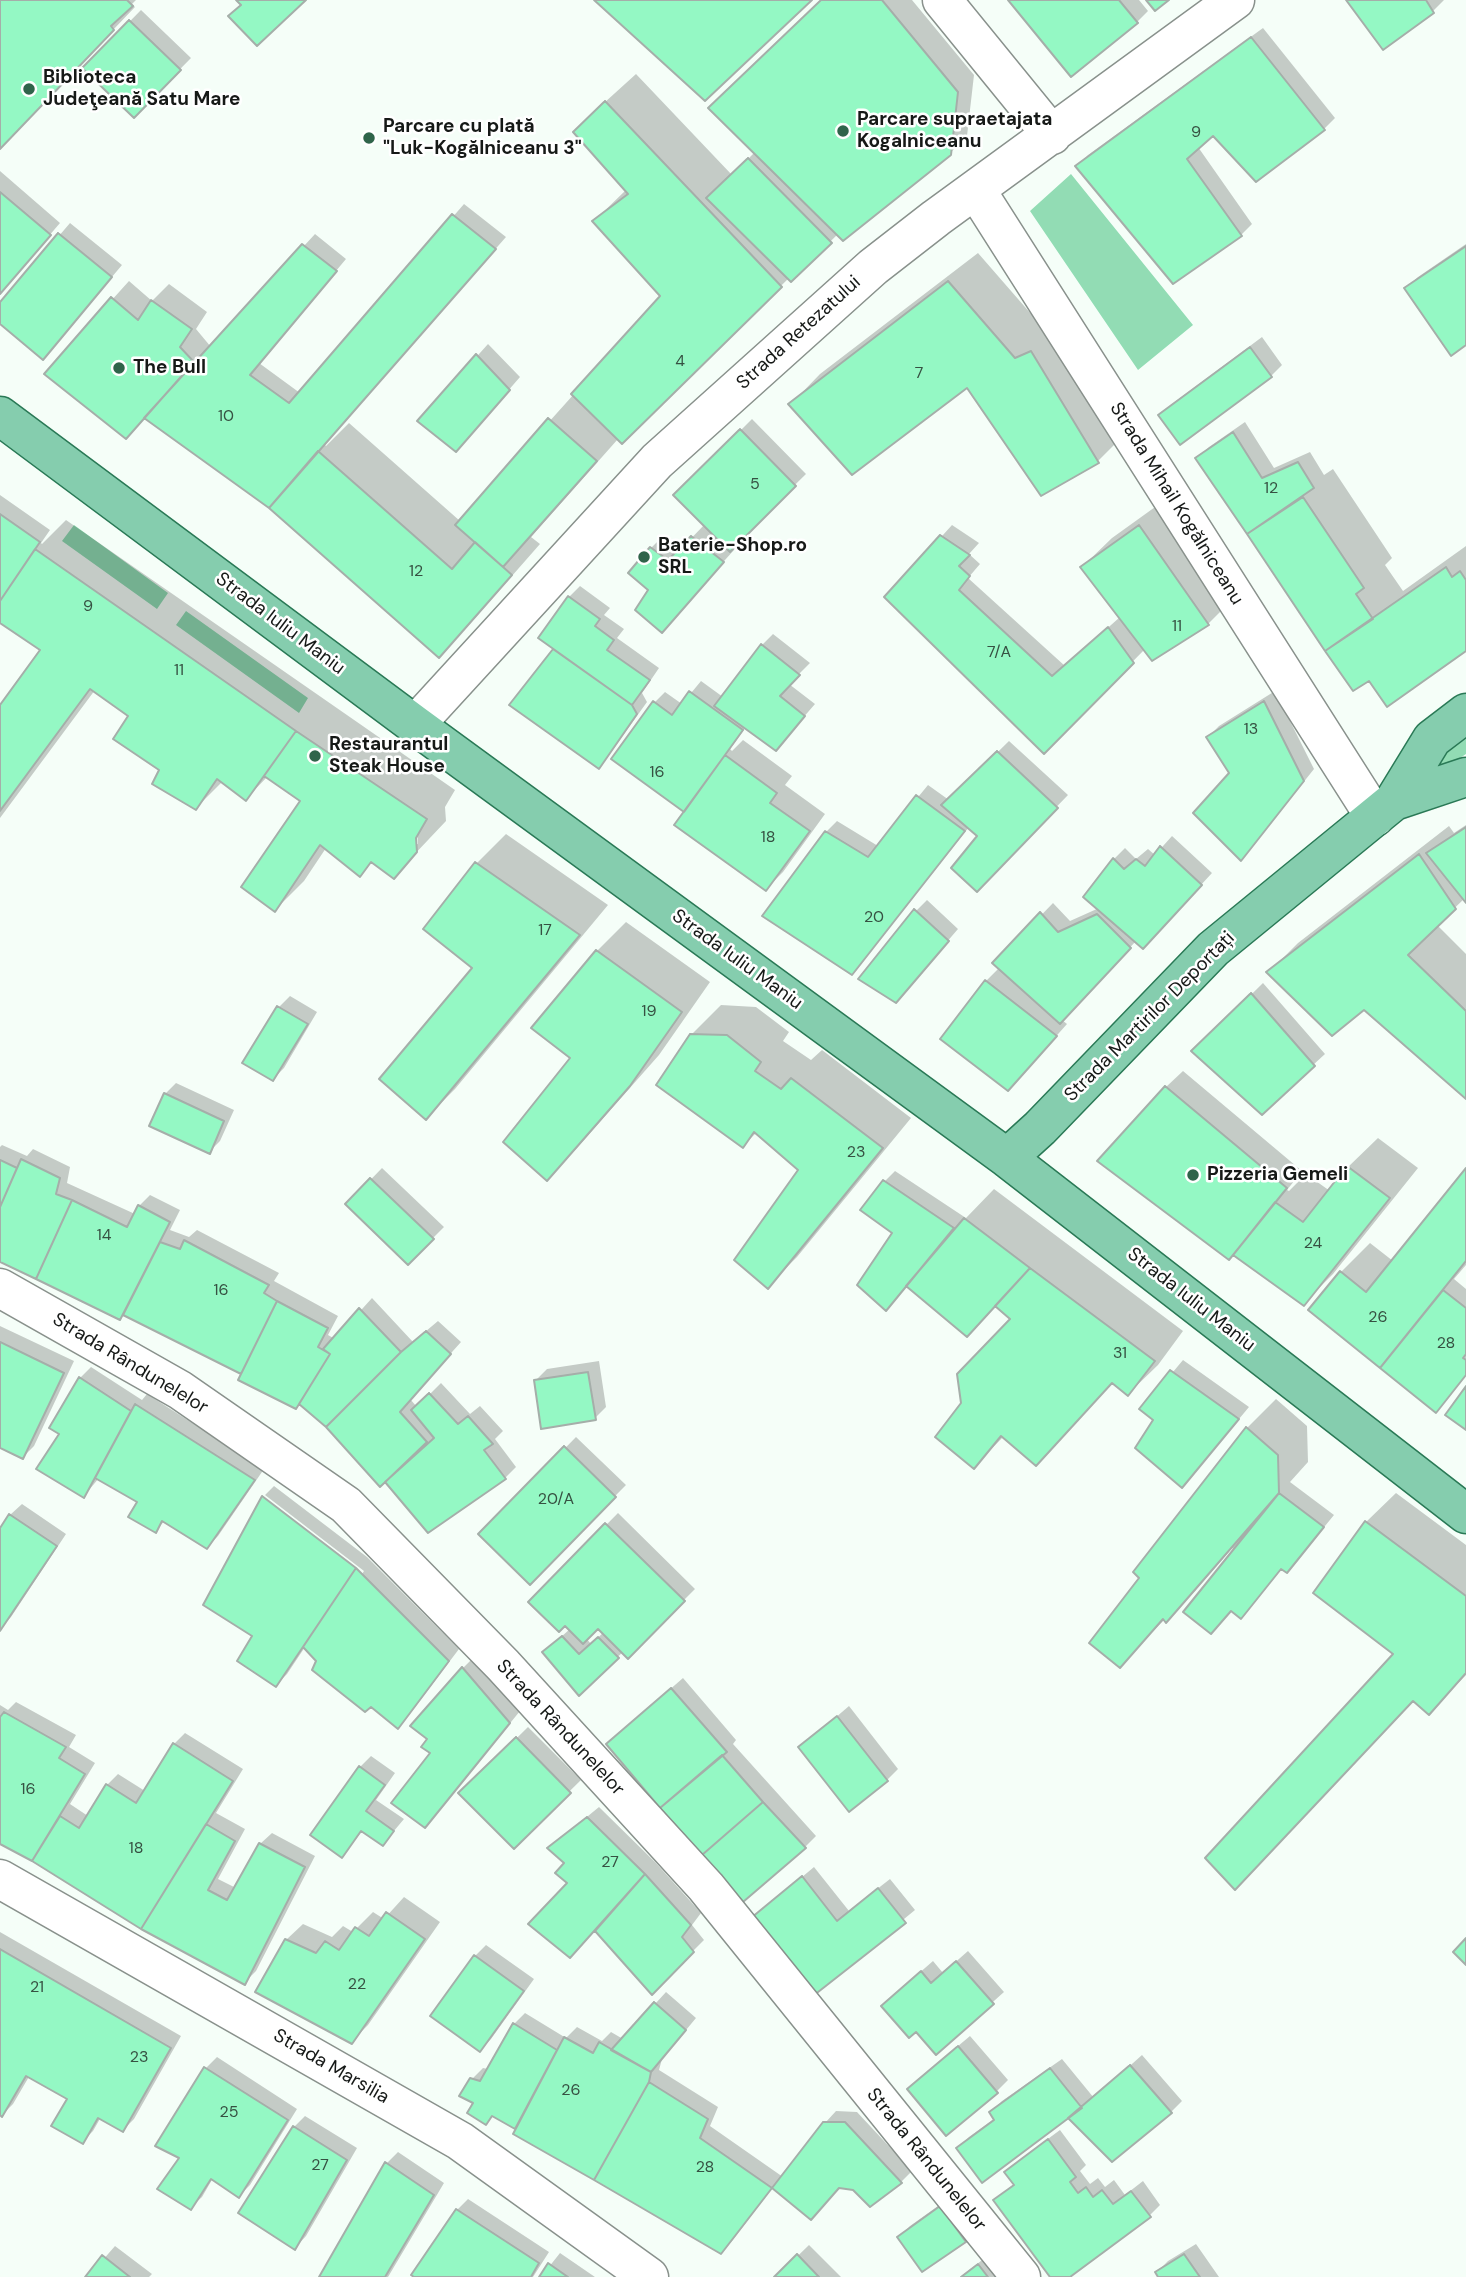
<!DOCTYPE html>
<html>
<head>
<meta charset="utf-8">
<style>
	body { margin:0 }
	canvas { display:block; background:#f5fef8 }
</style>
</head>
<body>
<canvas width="1466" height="2277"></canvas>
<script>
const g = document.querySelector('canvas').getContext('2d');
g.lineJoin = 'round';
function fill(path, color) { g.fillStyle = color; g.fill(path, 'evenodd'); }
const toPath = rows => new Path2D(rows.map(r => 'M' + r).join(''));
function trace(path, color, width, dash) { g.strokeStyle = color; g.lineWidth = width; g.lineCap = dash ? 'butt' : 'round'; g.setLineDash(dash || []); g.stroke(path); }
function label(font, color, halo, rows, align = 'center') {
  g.font = font + ' "DM Sans",sans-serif'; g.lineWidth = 5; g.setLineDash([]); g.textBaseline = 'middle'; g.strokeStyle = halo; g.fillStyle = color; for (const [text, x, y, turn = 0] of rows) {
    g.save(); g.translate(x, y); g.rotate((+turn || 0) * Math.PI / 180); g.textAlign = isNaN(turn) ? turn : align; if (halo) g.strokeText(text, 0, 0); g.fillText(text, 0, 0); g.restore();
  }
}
const green = toPath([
	[1071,174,1193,325,1138,370,1030,211],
	[74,525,168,593,157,609,62,541],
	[186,611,308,698,299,713,176,625],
	[1466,729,1466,754,1457,760,1421,777]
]);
const shadow = toPath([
	[0,0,136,0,132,4,135,7,0,148],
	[823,0,912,0,974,75,967,136,950,153,838,234,791,280,789,278,622,442,618,439,531,537,540,544,468,626,439,656,270,507,145,416,46,373,129,281,152,301,169,284,207,312,196,329,211,347,315,234,346,259,259,363,300,393,464,204,506,237,324,444,326,446,349,423,460,521,662,296,594,221,626,190,604,103,636,74,732,175,755,152],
	[1011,0,1139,0,1148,11,1137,22],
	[1348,0,1444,0,1433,11,1384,48],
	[141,10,191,58,134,116,84,68],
	[1263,28,1335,118,1324,129,1213,133,1198,147,1252,224,1241,235,1077,166,1088,155],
	[0,171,60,223,0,293],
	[70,223,122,265,53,347,0,322,0,305],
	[1466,244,1466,343,1406,288,1418,277],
	[978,253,1045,330,1127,432,1098,461,968,385,791,404,820,374],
	[1262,337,1282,365,1271,376,1181,442,1161,416,1172,404],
	[488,344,520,377,467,438,419,421],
	[752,419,806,474,731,548,734,550,672,619,651,590,651,548,662,537,680,550,705,524,676,495],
	[1245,422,1274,468,1310,452,1324,475,1333,469,1392,558,1385,565,1403,591,1466,546,1466,649,1370,678,1353,688,1198,458,1209,447],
	[0,495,50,530,41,543,42,544,66,520,455,790,445,807,446,821,394,876,373,861,360,874,326,848,304,881,275,910,302,801,268,776,246,799,223,781,196,808,161,770,130,716,95,690,0,818,0,708,42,650,0,621],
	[417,829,418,844,415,844],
	[1169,497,1237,595,1208,624,1152,659,1145,649,1044,752,887,597,952,525,979,543,969,554,980,564,968,578,1065,666,1120,617,1082,567,1112,538],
	[580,586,610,608,604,615,624,629,617,638,659,668,642,693,647,702,609,755,598,766,511,705,556,649,569,597],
	[773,634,810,663,789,684,815,704,776,749,746,727,730,749,732,751,743,740,792,776,785,785,825,814,783,872,766,889,686,811,654,703,665,692,682,704,701,681,723,697,762,645],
	[1275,691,1314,769,1252,847,1231,773,1208,737,1219,726],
	[1009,741,1068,795,977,889,980,835,969,827,863,961,852,973,826,832,837,821,878,846,928,785,949,800],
	[1466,825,1466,900,1465,898,1437,925,1466,954,1466,1097,1364,1008,1269,972,1298,943,1449,826,1454,833],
	[506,834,608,905,455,1089,426,1118,475,968,426,929,477,863],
	[1172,836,1212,873,1154,936,1136,941,1062,1020,1067,1024,1019,1078,943,1039,986,981,1000,967,995,963,1053,903,1070,921,1099,908,1114,859,1125,848,1136,859,1148,849,1155,855],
	[927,900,958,929,896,1001,916,911],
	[626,922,710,982,659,1055,576,1149,547,1179,572,1058,597,951],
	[1263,983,1325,1054,1262,1112,1194,1051],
	[290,996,317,1012,284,1068,273,1079,245,1062,279,1007],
	[721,1005,756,1007,789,1032,783,1041,811,1060,822,1050,911,1118,797,1257,768,1286,800,1170,757,1132,743,1146,691,1035],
	[1183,1071,1302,1171,1287,1190,1289,1191,1306,1174,1330,1191,1348,1167,1378,1138,1418,1168,1333,1274,1304,1303,1166,1087],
	[176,1083,234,1110,220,1141,209,1152,165,1094],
	[2,1145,27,1156,33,1149,70,1167,67,1183,135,1214,139,1206,150,1195,180,1210,170,1230,189,1237,197,1230,279,1273,274,1281,338,1316,328,1335,335,1339,372,1298,413,1342,438,1321,461,1342,410,1399,417,1407,441,1383,470,1414,480,1406,503,1431,495,1439,516,1467,505,1478,385,1480,301,1402,124,1313,119,1318,0,1261,0,1147],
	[382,1168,444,1227,408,1263,347,1204],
	[895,1171,966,1218,994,1189,1183,1331,1158,1365,1128,1394,1113,1382,1065,1434,1004,1436,974,1467,963,1403,1013,1319,996,1305,907,1285,886,1308,894,1233,884,1182],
	[1466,1171,1466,1265,1454,1279,1466,1289,1466,1375,1436,1411,1311,1309,1341,1272,1370,1243,1393,1261],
	[0,1326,74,1361,34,1446,23,1457,0,1446],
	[1183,1360,1249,1407,1193,1474,1155,1420,1142,1409],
	[599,1361,606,1407,595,1418,535,1381,547,1369],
	[91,1367,142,1400,147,1394,264,1469,218,1536,207,1547,165,1521,155,1530,139,1502,99,1478,84,1496,62,1434,80,1378],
	[1276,1399,1307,1426,1308,1462,1290,1482,1334,1515,1298,1559,1282,1567,1241,1617,1235,1550,1232,1548,1195,1591,1166,1620,1165,1619,1120,1665,1142,1578,1247,1428],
	[576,1437,626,1485,530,1582,481,1534],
	[274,1486,367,1557,459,1649,409,1715,398,1726,305,1647,287,1674,276,1685,255,1636,205,1604,264,1496,264,1500,362,1574,364,1571,265,1495],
	[1396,1493,1466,1545,1466,1675,1429,1713,1395,1654,1366,1522],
	[22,1504,66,1534,11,1617,0,1628,0,1531,10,1515],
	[618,1513,695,1589,628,1656,624,1651,579,1693,544,1652,570,1629,530,1602],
	[598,1626,604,1632,591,1644,586,1638],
	[474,1657,520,1711,436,1814,432,1753,463,1668],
	[683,1678,736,1740,733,1744,816,1836,805,1847,620,1733],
	[16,1702,76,1735,69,1747,95,1763,70,1804,88,1816,107,1785,118,1774,145,1791,174,1744,185,1733,243,1769,216,1813,245,1829,218,1879,234,1887,260,1844,272,1833,315,1856,256,1971,245,1982,142,1928,0,1842,0,1705,8,1710],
	[849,1706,898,1769,887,1780,800,1748],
	[528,1727,581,1780,514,1846,461,1793],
	[371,1756,395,1773,376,1800,404,1819,383,1844,363,1830,342,1856,360,1767],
	[599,1807,656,1863,701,1913,692,1925,704,1940,652,1992,596,1929,569,1882,566,1862,549,1848],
	[814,1867,849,1911,890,1879,915,1910,814,1993,753,1918],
	[404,1897,440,1922,368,2025,351,2042,286,1940,303,1924,332,1937,343,1926,353,1932,373,1912,384,1919],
	[0,1932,181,2036,134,2119,123,2130,101,2117,93,2131,82,2142,69,2098,30,2075,13,2104,2,2115,0,2113],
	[486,1945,534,1979,491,2039,480,2050,432,2015,475,1956],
	[968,1951,1004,1992,936,2053,894,1995,933,1961,943,1973],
	[666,1992,696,2018,662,2059,659,2070,718,2107,710,2126,783,2177,825,2123,836,2111,857,2112,912,2171,901,2182,854,2188,773,2187,732,2241,720,2252,494,2115,486,2122,475,2102,472,2079,483,2068,488,2069,514,2024,525,2013,566,2038,577,2027,602,2041,611,2032,623,2039],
	[970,2036,1008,2080,997,2091,920,2078],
	[1142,2055,1182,2101,1171,2112,1068,2115,958,2148,969,2137,995,2118,991,2112,1002,2101,1062,2059,1094,2098],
	[217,2057,297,2109,250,2185,239,2196,213,2178,202,2197,190,2208,182,2158,206,2068],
	[305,2116,357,2148,306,2236,295,2248,294,2127],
	[1060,2130,1086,2165,1080,2171,1090,2184,1098,2178,1105,2187,1114,2180,1125,2195,1143,2181,1160,2205,1149,2216,1067,2277,1053,2277,996,2200,1015,2183,1007,2172,1018,2161],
	[398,2152,444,2183,388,2277,321,2277,387,2163],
	[952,2196,975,2230,964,2241,899,2237,910,2226],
	[468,2199,549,2252,533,2277,417,2277,457,2210],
	[1196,2244,1219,2277,1161,2277,1157,2272,1168,2261],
	[809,2245,841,2277,776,2277],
	[115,2246,152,2274,149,2277,88,2277],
	[560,2253,595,2277,541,2277],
	[990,2254,1007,2277,960,2277]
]);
const building = toPath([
	[0,0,127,0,133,6,111,26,114,30,0,149,0,0],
	[236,0,306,0,257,46,228,16,241,5,236,0],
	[594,0,812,0,705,101,594,0],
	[821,0,882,0,958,92,951,155,843,241,708,108,821,0],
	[1008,0,1119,0,1138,23,1071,77,1008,0],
	[1146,0,1169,0,1155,11,1146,0],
	[1346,0,1426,0,1434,13,1383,50,1346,0],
	[129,20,181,70,134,118,82,68,129,20],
	[1251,37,1325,130,1256,182,1213,136,1187,159,1242,236,1173,284,1075,166,1251,37],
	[605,101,782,287,622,444,571,394,660,296,592,221,628,194,573,132,605,101],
	[748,158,832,243,791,282,706,198,748,158],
	[0,192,51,235,0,294,0,192],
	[452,214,496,249,269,508,144,418,302,244,337,271,250,375,289,403,452,214],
	[58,233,112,277,43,360,0,324,0,302,58,233],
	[1466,246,1466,345,1451,356,1404,288,1466,246],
	[948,281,1015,358,1031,351,1099,463,1041,496,967,388,852,475,788,404,948,281],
	[111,297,138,320,151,300,192,329,180,347,194,362,126,439,44,374,111,297],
	[1250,347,1272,377,1180,445,1158,415,1250,347],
	[476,354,510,390,456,452,417,421,476,354],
	[548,418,597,461,503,567,455,525,548,418],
	[740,429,796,486,730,552,673,495,740,429],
	[1233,432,1262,478,1298,462,1314,488,1247,534,1195,458,1233,432],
	[318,451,452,569,475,542,512,575,439,658,269,508,318,451],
	[1303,497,1364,588,1356,594,1373,619,1325,651,1247,534,1303,497],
	[0,514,40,542,0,601,0,514],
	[1139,525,1209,625,1152,661,1080,567,1139,525],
	[940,535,970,555,959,566,970,576,959,590,1052,676,1108,627,1134,663,1044,754,884,597,940,535],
	[691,536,724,562,662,633,635,610,648,590,628,573,650,547,668,560,691,536],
	[35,549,296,731,246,801,217,779,196,810,152,784,159,770,113,739,128,716,90,689,0,811,0,705,40,650,0,623,0,601,35,549],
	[1446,567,1452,577,1460,571,1466,580,1466,651,1387,707,1369,681,1353,691,1325,651,1446,567],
	[568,596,600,619,595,626,614,640,607,650,650,680,632,705,538,638,568,596],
	[761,644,800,675,780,696,805,716,776,751,714,706,761,644],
	[553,649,632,705,637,714,599,769,509,705,553,649],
	[689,691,743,730,684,812,611,759,653,701,672,715,689,691],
	[1264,701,1304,781,1241,861,1193,813,1229,773,1206,737,1264,701],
	[296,731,427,819,416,838,417,852,394,879,371,862,360,877,320,845,275,912,241,887,300,801,264,776,296,731],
	[997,751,1058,808,977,892,951,868,977,836,941,805,997,751],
	[725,755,777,793,770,803,810,831,766,891,674,825,725,755],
	[916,795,965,831,852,975,762,916,825,831,868,857,916,795],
	[1466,827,1466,903,1426,853,1466,827],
	[1160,846,1202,885,1143,949,1083,897,1113,858,1124,869,1136,859,1145,866,1160,846],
	[1419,854,1456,909,1408,955,1466,1011,1466,1099,1364,1010,1332,1036,1266,972,1419,854],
	[475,862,580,935,426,1120,379,1079,472,968,423,929,475,862],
	[914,909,949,941,896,1003,858,979,914,909],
	[1040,912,1058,932,1097,914,1131,948,1060,1024,992,963,1040,912],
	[596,950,682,1012,630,1086,547,1181,503,1142,570,1058,531,1028,596,950],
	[985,980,1057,1036,1008,1091,940,1039,985,980],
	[1251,993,1315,1066,1262,1115,1191,1051,1251,993],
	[277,1006,308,1024,273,1081,242,1063,277,1006],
	[690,1034,727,1035,761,1062,755,1071,781,1089,791,1078,883,1148,768,1289,734,1260,798,1170,754,1132,743,1148,656,1085,690,1034],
	[1165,1086,1287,1188,1229,1260,1097,1161,1165,1086],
	[164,1093,224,1121,210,1154,149,1126,164,1093],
	[21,1159,60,1178,56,1194,72,1200,36,1279,0,1262,0,1207,21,1159],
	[0,1160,17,1168,0,1207,0,1160],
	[1347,1166,1390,1198,1304,1306,1233,1255,1275,1202,1303,1222,1347,1166],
	[1466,1168,1466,1261,1380,1368,1308,1310,1340,1271,1366,1292,1466,1168],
	[370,1178,434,1239,408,1265,345,1204,370,1178],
	[883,1180,954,1228,886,1311,857,1285,892,1233,860,1210,883,1180],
	[72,1200,127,1227,138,1205,170,1222,120,1320,36,1279,72,1200],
	[964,1218,1030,1268,967,1337,906,1286,964,1218],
	[184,1240,269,1285,264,1293,277,1301,241,1374,123,1315,160,1242,180,1249,184,1240],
	[1030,1268,1155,1361,1128,1396,1112,1383,1036,1466,1001,1436,974,1469,935,1437,961,1403,957,1374,1010,1319,995,1306,1030,1268],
	[1443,1290,1466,1308,1466,1354,1463,1358,1466,1360,1466,1375,1436,1413,1380,1368,1443,1290],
	[277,1301,328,1328,318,1347,330,1354,296,1409,238,1380,277,1301],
	[359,1308,401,1352,326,1427,299,1404,330,1354,323,1349,359,1308],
	[426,1331,451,1354,400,1412,427,1442,380,1487,326,1427,401,1352,426,1331],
	[0,1342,64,1373,23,1459,0,1448,0,1342],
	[1170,1370,1239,1419,1182,1488,1135,1448,1153,1420,1139,1409,1170,1370],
	[588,1372,596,1420,541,1429,534,1380,588,1372],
	[79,1377,131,1411,84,1498,36,1469,59,1434,49,1428,79,1377],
	[1466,1386,1466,1430,1445,1415,1466,1386],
	[429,1393,458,1424,468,1416,493,1444,484,1450,506,1479,428,1533,385,1482,434,1438,411,1410,429,1393],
	[135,1404,255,1480,207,1549,162,1521,156,1533,128,1517,137,1502,95,1478,135,1404],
	[1246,1427,1278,1455,1279,1493,1166,1623,1163,1619,1120,1668,1089,1643,1139,1578,1133,1572,1246,1427],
	[564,1446,616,1497,530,1585,478,1534,564,1446],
	[1279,1493,1324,1527,1287,1573,1281,1569,1241,1619,1231,1611,1211,1634,1183,1612,1279,1493],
	[262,1496,356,1568,276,1687,237,1661,252,1636,203,1605,262,1496],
	[9,1514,57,1546,0,1631,0,1528,9,1514],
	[1365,1521,1466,1596,1466,1673,1429,1715,1413,1701,1235,1890,1205,1858,1393,1654,1313,1593,1365,1521],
	[605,1523,685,1601,628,1659,598,1629,583,1644,565,1626,559,1632,528,1602,605,1523],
	[356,1568,449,1661,398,1729,371,1707,365,1712,312,1670,316,1661,303,1647,356,1568],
	[562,1636,579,1654,598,1637,619,1658,579,1696,542,1652,562,1636],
	[462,1667,510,1723,425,1828,391,1803,430,1753,421,1747,427,1739,410,1726,462,1667],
	[671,1688,727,1752,660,1808,606,1744,671,1688],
	[4,1712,66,1747,59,1758,85,1774,32,1861,0,1844,0,1717,4,1712],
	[837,1716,888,1781,849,1812,798,1747,837,1716],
	[516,1737,571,1793,514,1849,458,1793,516,1737],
	[173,1743,233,1781,141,1929,32,1861,60,1816,79,1828,106,1784,136,1803,173,1743],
	[722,1755,763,1802,702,1855,660,1808,722,1755],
	[359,1766,385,1785,366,1811,394,1831,383,1846,361,1831,342,1858,310,1835,359,1766],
	[763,1802,806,1848,743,1902,702,1855,763,1802],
	[587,1817,645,1874,570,1958,528,1924,567,1883,555,1873,564,1863,547,1848,587,1817],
	[206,1824,235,1841,208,1890,227,1900,259,1843,305,1867,245,1985,141,1929,206,1824],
	[645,1874,691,1925,682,1937,694,1952,652,1995,595,1931,645,1874],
	[802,1876,837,1921,878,1888,906,1923,813,1996,751,1918,802,1876],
	[386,1912,425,1939,352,2044,255,1992,285,1939,316,1953,325,1941,339,1950,355,1927,369,1936,386,1912],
	[1466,1938,1466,1965,1453,1952,1466,1938],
	[0,1949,171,2048,123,2132,98,2118,83,2144,51,2126,67,2099,26,2076,2,2117,0,2115,0,1949],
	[474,1955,524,1991,480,2052,430,2016,474,1955],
	[956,1961,994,2004,936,2055,916,2032,909,2038,881,2006,921,1971,931,1983,956,1961],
	[654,2002,686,2030,651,2072,611,2050,654,2002],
	[513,2023,557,2050,515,2129,492,2116,486,2125,467,2113,473,2103,459,2096,470,2078,480,2081,513,2023],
	[564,2037,593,2053,599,2042,651,2072,649,2082,594,2180,513,2134,564,2037],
	[958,2046,998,2093,946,2136,907,2089,958,2046],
	[1130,2065,1172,2113,1112,2162,1068,2118,1130,2065],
	[204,2067,288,2120,239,2198,211,2179,191,2210,157,2189,179,2158,155,2146,204,2067],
	[1050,2068,1082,2108,982,2183,956,2148,994,2120,989,2112,1050,2068],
	[649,2082,708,2119,700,2138,772,2188,721,2254,594,2180,649,2082],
	[823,2122,845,2122,902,2183,870,2207,853,2190,839,2188,811,2220,772,2188,823,2122],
	[293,2126,347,2160,295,2250,238,2213,293,2126],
	[1048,2139,1076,2177,1070,2182,1078,2193,1086,2187,1093,2197,1102,2190,1113,2204,1131,2191,1151,2217,1070,2277,1050,2277,993,2200,1014,2185,1004,2172,1048,2139],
	[385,2162,434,2195,385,2277,319,2277,385,2162],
	[940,2206,966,2242,922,2272,897,2237,940,2206],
	[456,2209,539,2263,531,2277,414,2277,411,2275,456,2209],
	[797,2254,819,2277,774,2277,797,2254],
	[1184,2254,1200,2277,1158,2277,1155,2272,1184,2254],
	[102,2255,130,2277,85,2277,102,2255],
	[548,2263,568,2277,539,2277,548,2263],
	[978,2264,988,2277,961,2277,978,2264]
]);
const street = toPath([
	[942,0,1052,135],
	[976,190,1375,817],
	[415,725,657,461,873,267,936,218,1235,0],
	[0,1288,180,1390,346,1505,503,1665,706,1887,1021,2277],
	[0,1879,460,2141,649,2277]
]);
const primary = toPath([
	[0,416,415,725,1007,1158,1466,1514],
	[1394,801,1432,739,1466,713],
	[1007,1158,1040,1128,1213,949,1394,801,1466,777]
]);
const markers = [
	[29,89,7,"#2f644a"],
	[843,131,7,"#2f644a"],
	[369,138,7,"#2f644a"],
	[119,368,7,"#2f644a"],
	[644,557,7,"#2f644a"],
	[315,756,7,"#2f644a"],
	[1193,1175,7,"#2f644a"]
];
const numberNames = [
	["9",1196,133],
	["4",680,362],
	["7",919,374],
	["10",226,417],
	["5",755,485],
	["12",1271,489],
	["12",416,572],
	["9",88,607],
	["11",1177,627],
	["7/A",999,653],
	["11",179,671],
	["13",1251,730],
	["16",657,773],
	["18",768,838],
	["20",874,918],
	["17",545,931],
	["19",649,1012],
	["23",856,1153],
	["14",104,1236],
	["24",1313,1244],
	["16",221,1291],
	["26",1378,1318],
	["28",1446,1344],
	["31",1120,1354],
	["20/A",556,1500],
	["16",28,1790],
	["18",136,1849],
	["27",610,1863],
	["22",357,1985],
	["21",37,1988],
	["23",139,2058],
	["26",571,2091],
	["25",229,2113],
	["27",320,2166],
	["28",705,2168]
];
const poiNames = [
	["Biblioteca",43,78],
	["Judeţeană Satu Mare",43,100],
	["Parcare supraetajata",857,120],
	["Kogalniceanu",857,142],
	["Parcare cu plată",383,127],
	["\"Luk-Kogălniceanu 3\"",383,149],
	["The Bull",133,368],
	["Baterie-Shop.ro",658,546],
	["SRL",658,568],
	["Restaurantul",329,745],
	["Steak House",329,767],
	["Pizzeria Gemeli",1207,1175]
];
const streetNames = [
	["Strada Retezatului",799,333,-42],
	["Strada Mihail Kogălniceanu",1176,504,58],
	["Strada Iuliu Maniu",280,624,37],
	["Strada Iuliu Maniu",737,960,36],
	["Strada Martirilor Deportați",1150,1017,-45],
	["Strada Iuliu Maniu",1191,1300,38],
	["Strada Rândunelelor",130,1364,31],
	["Strada Rândunelelor",560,1728,47],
	["Strada Marsilia",331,2067,30],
	["Strada Rândunelelor",926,2160,51]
];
fill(green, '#92dcb4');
fill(shadow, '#0003');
fill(building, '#94f8c4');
trace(building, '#a5aea9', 2);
trace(street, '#89918c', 41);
trace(primary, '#2a7956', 41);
trace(street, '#fff', 38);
trace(primary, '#85cdae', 38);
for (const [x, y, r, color] of markers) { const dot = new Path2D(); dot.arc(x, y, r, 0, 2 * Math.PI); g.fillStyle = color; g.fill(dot); trace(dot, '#fff', 2.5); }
label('16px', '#365142', null, numberNames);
label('bold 19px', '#161917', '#fff', poiNames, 'left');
label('19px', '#161917', '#fff', streetNames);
</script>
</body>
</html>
